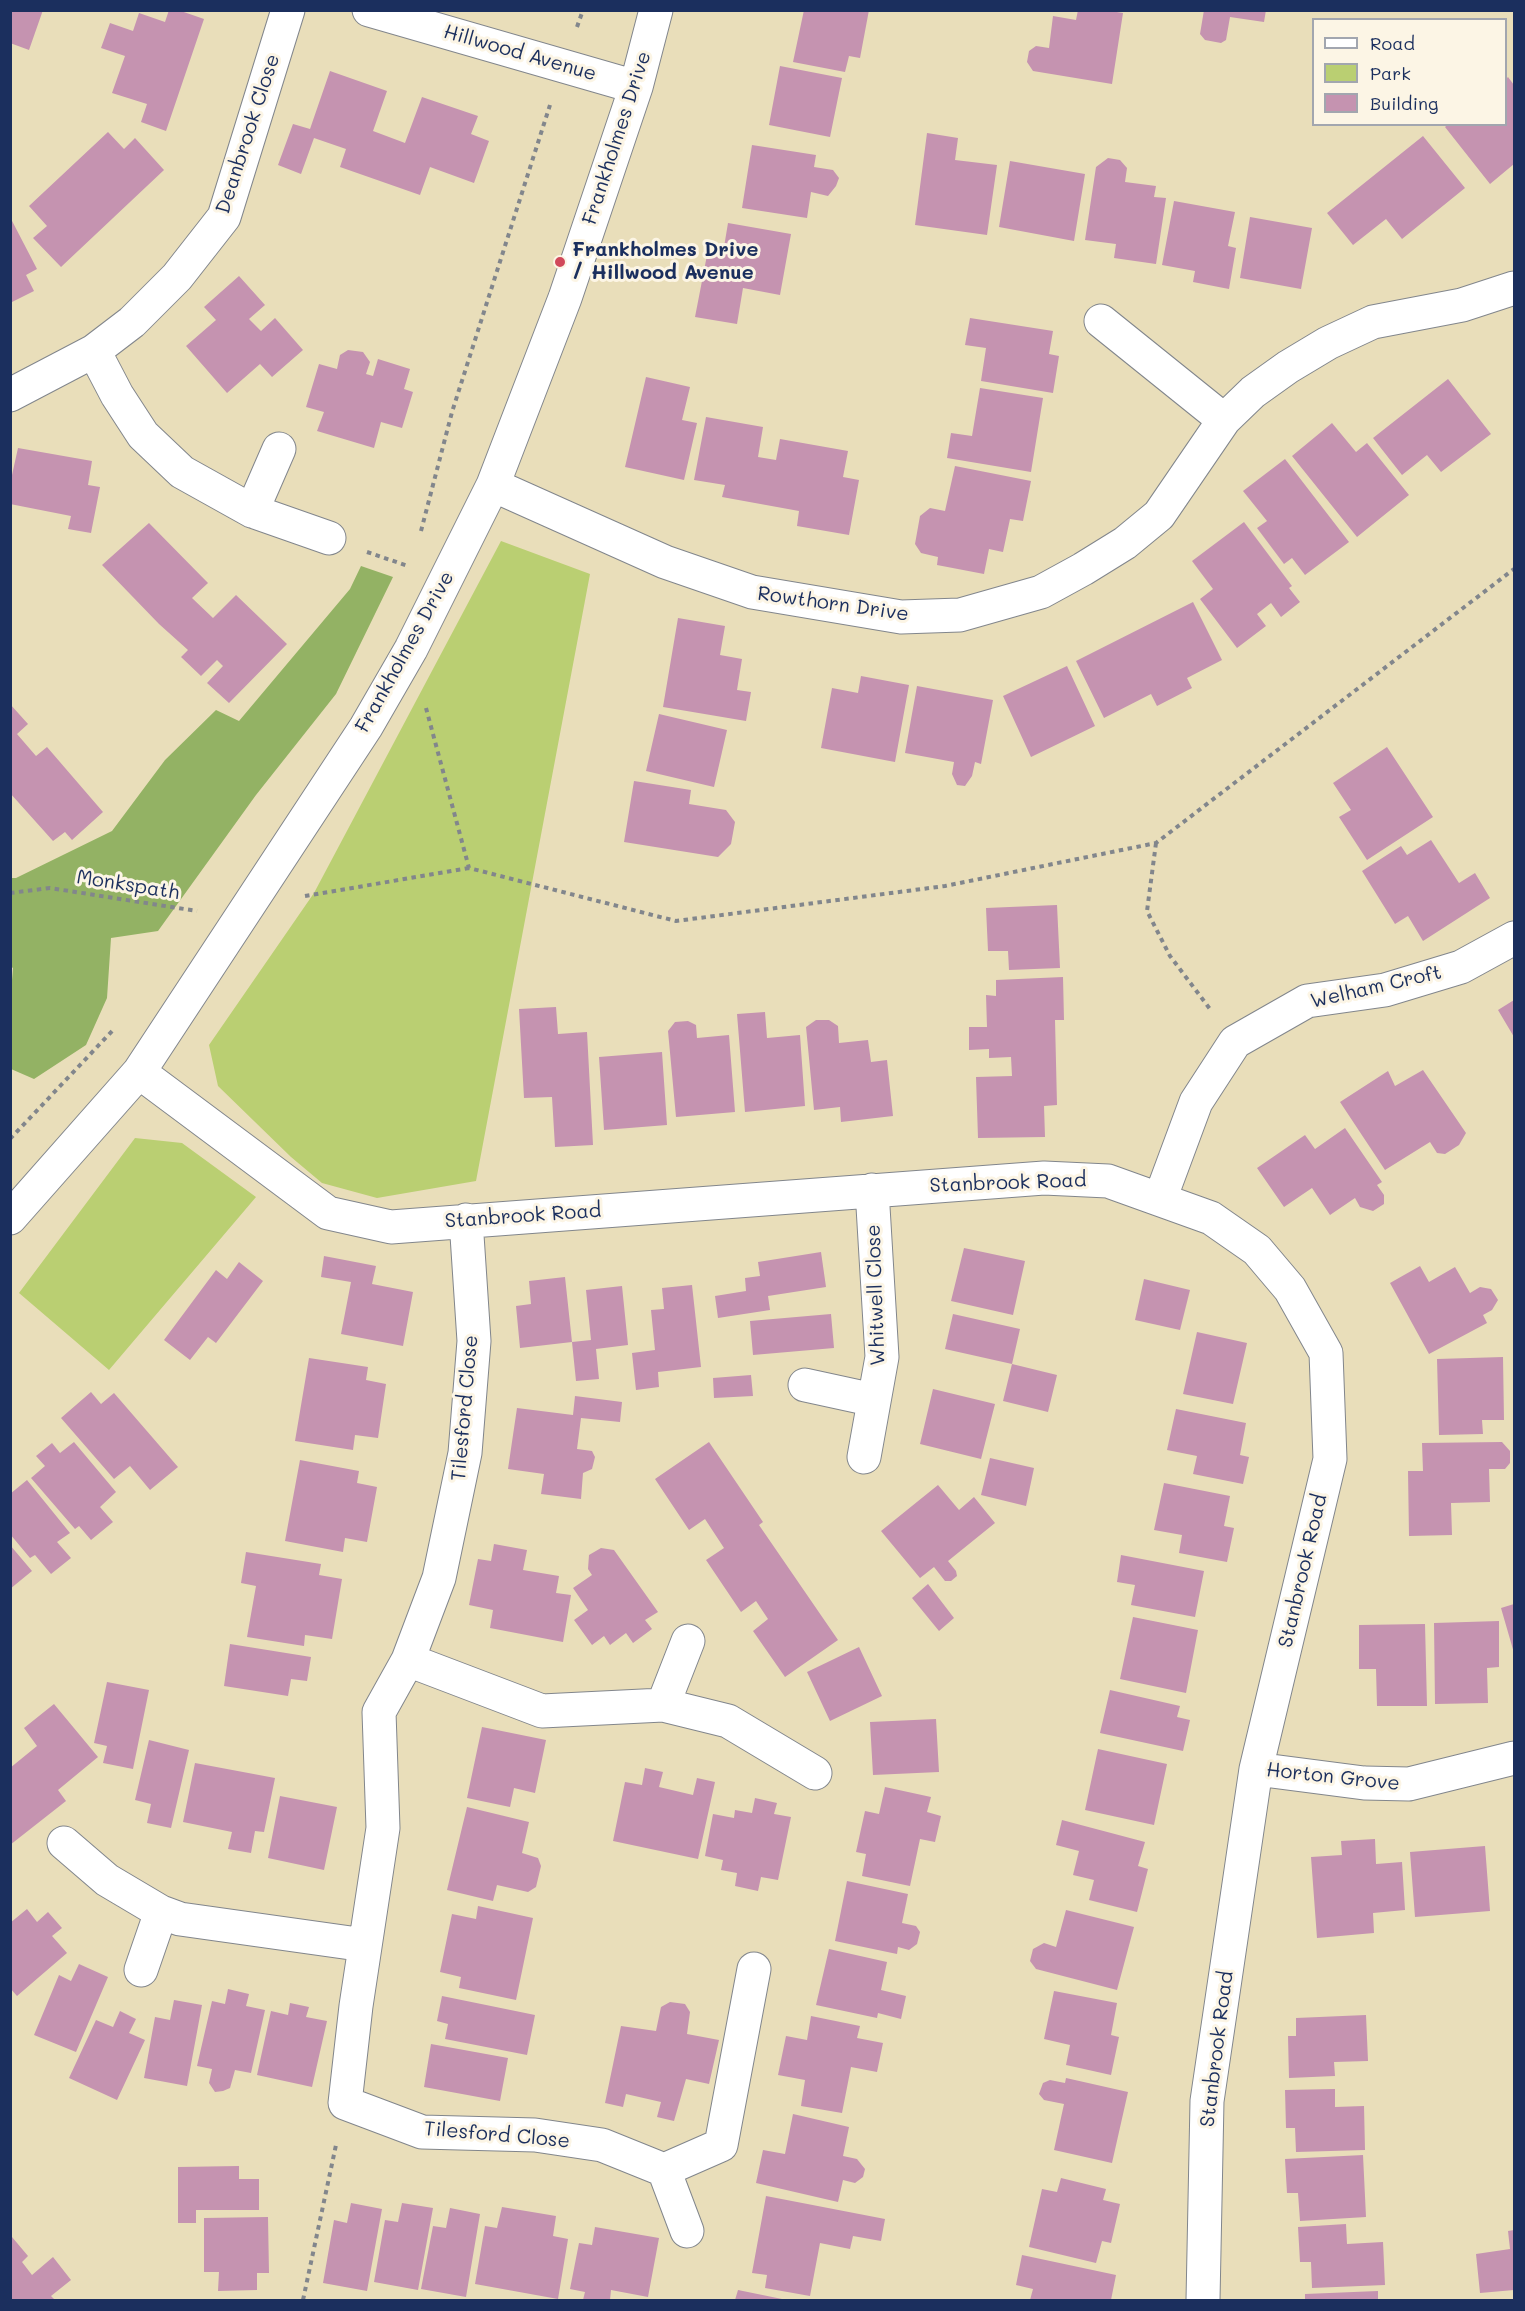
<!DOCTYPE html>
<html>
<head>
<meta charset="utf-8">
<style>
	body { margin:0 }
	#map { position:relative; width:1525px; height:2311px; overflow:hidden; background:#e9deba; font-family:Mali,sans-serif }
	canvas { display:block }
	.frame { position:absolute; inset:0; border:12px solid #1b2f5e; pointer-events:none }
	.legend { position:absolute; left:1312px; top:18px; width:195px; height:108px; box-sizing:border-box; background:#fcf5e5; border:2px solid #a2a6af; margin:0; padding:8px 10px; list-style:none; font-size:18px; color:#1b2f5e }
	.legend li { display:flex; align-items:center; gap:12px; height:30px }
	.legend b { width:30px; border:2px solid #a2a6af }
</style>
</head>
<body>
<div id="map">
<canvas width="1525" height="2311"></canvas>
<div class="frame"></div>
<ul class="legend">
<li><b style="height:8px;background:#fff"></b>Road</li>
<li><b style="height:16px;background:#bacf72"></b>Park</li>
<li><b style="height:16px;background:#c593b0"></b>Building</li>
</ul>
</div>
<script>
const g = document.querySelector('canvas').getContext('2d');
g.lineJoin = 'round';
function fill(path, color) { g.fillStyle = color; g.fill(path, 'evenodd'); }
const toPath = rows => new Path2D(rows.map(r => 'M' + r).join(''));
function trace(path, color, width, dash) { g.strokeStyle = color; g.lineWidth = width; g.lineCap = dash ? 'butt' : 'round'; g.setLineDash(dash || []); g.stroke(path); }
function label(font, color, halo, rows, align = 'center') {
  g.font = font + ' Mali,sans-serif'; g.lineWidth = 6; g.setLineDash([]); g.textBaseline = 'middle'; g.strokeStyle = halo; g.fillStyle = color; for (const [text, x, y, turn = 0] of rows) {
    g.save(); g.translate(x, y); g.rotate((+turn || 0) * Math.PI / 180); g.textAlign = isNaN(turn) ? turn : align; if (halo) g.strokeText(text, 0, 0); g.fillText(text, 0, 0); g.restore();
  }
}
const green = toPath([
	[501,541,590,574,476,1181,377,1198,322,1183,291,1157,218,1086,209,1045,314,893],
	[135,1138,182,1143,256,1197,109,1370,19,1293]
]);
const forest = toPath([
	[361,566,393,577,336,694,256,795,158,931,111,938,107,998,86,1045,34,1079,11,1069,10,1004,13,968,10,966,11,878,16,878,112,831,165,760,216,710,239,721,350,589]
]);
const building = toPath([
	[10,10,43,10,29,50,10,43],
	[169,10,178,10,204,19,166,131,141,122,147,104,112,93,125,56,101,48,110,23,133,31,139,13,165,22],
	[804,10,869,10,860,58,849,56,845,72,793,62],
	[1078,10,1104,10,1123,13,1112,84,1033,71,1027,62,1029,51,1036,46,1049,48,1053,16,1076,20],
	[1204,10,1266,10,1264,22,1230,17,1226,40,1221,43,1205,40,1200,34],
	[780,66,842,78,830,137,769,125],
	[330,71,387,91,373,131,405,143,422,97,478,116,471,134,489,141,474,183,430,167,420,195,340,167,346,149,314,138,301,174,278,165,293,124,310,129],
	[1508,77,1514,85,1514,164,1490,184,1445,127,1448,124,1506,124,1506,79],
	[108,132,124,149,135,138,164,170,61,267,33,238,47,226,29,206],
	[927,133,958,138,955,160,997,165,987,235,915,225],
	[1423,136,1465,188,1402,239,1386,219,1353,245,1327,213],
	[752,145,816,155,814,167,833,170,839,178,836,186,828,196,811,192,807,218,742,208],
	[1108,158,1120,160,1127,168,1125,182,1156,186,1154,197,1166,198,1156,264,1114,258,1116,244,1085,240,1096,167],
	[1010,161,1085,174,1074,241,999,227],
	[1174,201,1235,212,1228,246,1236,248,1229,289,1193,282,1195,271,1162,265],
	[10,217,37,269,26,275,34,291,10,303],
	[1250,217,1312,228,1301,289,1240,278],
	[728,223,791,234,780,295,743,288,737,324,695,317,708,250,723,253],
	[239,276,265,305,249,319,261,331,275,318,303,350,272,377,260,364,227,393,186,346,216,320,204,307],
	[970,318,1053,331,1049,354,1059,356,1053,393,981,381,986,348,965,345],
	[348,350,363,352,370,362,366,374,373,376,378,359,410,369,404,389,413,392,402,428,381,422,374,448,317,431,324,412,306,407,319,364,337,369,340,355],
	[646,377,690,387,682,420,697,423,684,480,625,467],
	[1448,379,1491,434,1441,472,1427,455,1402,475,1373,438],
	[980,388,1043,398,1031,472,947,458,951,433,972,436],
	[706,417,763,427,758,457,776,460,780,439,848,451,843,477,859,480,849,535,797,526,799,511,722,497,725,485,694,480],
	[1332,423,1356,452,1367,443,1409,495,1357,537,1292,456],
	[18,448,92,461,88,485,100,487,91,533,68,529,71,516,10,504,10,484],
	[1285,459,1349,542,1305,575,1292,558,1284,564,1257,528,1267,521,1243,491],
	[955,466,1031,481,1023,521,1010,519,1003,552,989,549,984,574,937,565,938,557,921,553,915,544,920,516,930,508,945,511],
	[1244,522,1292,586,1289,588,1300,602,1281,617,1271,603,1257,614,1266,626,1237,648,1200,599,1213,589,1192,561],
	[149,523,208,583,192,598,213,618,236,595,287,644,229,703,207,683,223,666,217,660,201,676,181,657,188,650,159,624,102,565],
	[1193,602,1222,660,1187,678,1192,688,1157,706,1151,694,1104,718,1076,661],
	[678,618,725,626,720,655,742,659,737,690,751,692,746,721,663,707],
	[1067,666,1095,726,1031,757,1003,696],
	[861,676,909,685,895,762,821,748,832,688,858,693],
	[917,686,993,700,981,764,975,762,972,776,965,786,957,785,952,774,954,762,905,753],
	[10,704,28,724,17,734,36,756,47,747,103,812,72,840,65,832,53,841,10,793],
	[659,714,727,730,714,787,646,771],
	[1387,747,1433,817,1367,860,1339,817,1351,810,1333,783],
	[634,781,691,790,689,804,726,810,735,822,731,844,718,857,624,842],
	[1431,840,1459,883,1475,873,1490,898,1423,941,1408,916,1395,924,1362,871,1401,846,1407,855],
	[1057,905,1060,968,1009,970,1008,951,988,951,986,908],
	[1063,977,1064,1020,1055,1020,1057,1105,1044,1106,1045,1137,978,1138,976,1077,1012,1076,1011,1057,989,1058,989,1049,969,1050,969,1027,987,1027,986,995,996,996,996,980],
	[1514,1000,1514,1037,1498,1010],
	[556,1007,558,1034,587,1032,593,1145,555,1147,552,1097,524,1098,519,1009],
	[765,1012,767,1038,800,1035,805,1106,745,1112,737,1014],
	[816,1020,829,1020,838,1026,839,1043,868,1040,871,1062,887,1060,893,1116,841,1122,840,1107,814,1110,806,1027],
	[688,1021,696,1025,697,1038,729,1035,735,1112,676,1117,668,1031,675,1022],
	[662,1052,667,1125,604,1130,599,1057],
	[1423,1070,1466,1133,1459,1145,1445,1154,1437,1153,1430,1142,1385,1170,1340,1102,1388,1071,1395,1086],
	[1345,1128,1382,1182,1377,1185,1384,1195,1384,1204,1373,1211,1360,1207,1355,1198,1330,1215,1312,1188,1284,1207,1257,1168,1305,1135,1315,1149],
	[964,1248,1025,1261,1013,1315,951,1301],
	[821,1252,826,1287,768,1296,770,1310,718,1318,715,1296,746,1291,745,1278,760,1276,758,1262],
	[324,1256,376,1266,372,1284,413,1292,403,1346,341,1334,351,1282,321,1277],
	[239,1262,263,1281,216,1343,208,1337,190,1360,164,1340,216,1270,227,1279],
	[1420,1266,1429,1282,1455,1267,1470,1293,1480,1287,1491,1289,1498,1300,1492,1310,1483,1315,1487,1323,1429,1354,1390,1283],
	[565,1277,572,1342,520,1348,516,1306,531,1304,529,1281],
	[1144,1279,1190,1290,1180,1330,1135,1320],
	[692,1285,701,1367,658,1372,659,1387,636,1390,632,1353,655,1350,651,1310,664,1309,662,1288],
	[622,1286,628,1345,596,1349,599,1379,576,1381,572,1342,591,1340,586,1290],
	[831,1314,834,1348,753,1355,750,1321],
	[953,1314,1020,1329,1012,1364,945,1349],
	[1197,1332,1247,1343,1233,1404,1183,1394],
	[1503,1357,1504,1420,1482,1420,1483,1434,1439,1435,1437,1359],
	[309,1358,368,1367,366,1380,386,1384,378,1438,355,1435,353,1450,295,1441],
	[1012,1364,1057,1375,1048,1412,1003,1401],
	[751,1375,753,1396,714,1398,713,1378],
	[933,1389,995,1404,981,1459,920,1444],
	[91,1392,101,1404,114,1393,178,1467,150,1490,130,1466,114,1479,61,1418],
	[575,1396,622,1402,620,1422,581,1418,577,1449,592,1451,595,1457,592,1469,583,1473,581,1499,541,1494,544,1474,508,1469,517,1408,573,1415],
	[1176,1409,1246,1423,1240,1455,1249,1457,1243,1484,1193,1474,1197,1456,1167,1450],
	[74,1442,116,1492,100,1507,113,1522,91,1540,79,1526,75,1529,31,1478,45,1466,36,1456,52,1443,60,1453],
	[709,1442,763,1522,759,1525,838,1640,785,1677,753,1631,768,1619,756,1601,741,1612,706,1560,724,1548,705,1519,689,1530,655,1479],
	[1502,1442,1510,1451,1510,1463,1505,1469,1489,1469,1490,1502,1451,1503,1452,1535,1409,1536,1408,1471,1423,1471,1422,1443],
	[990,1458,1034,1468,1026,1506,981,1495],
	[300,1460,359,1471,357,1483,377,1487,367,1542,345,1538,343,1552,285,1541],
	[27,1480,70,1533,57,1542,71,1558,51,1574,35,1555,30,1558,10,1534,10,1494],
	[1164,1483,1230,1496,1224,1526,1234,1528,1227,1562,1179,1553,1182,1535,1154,1530],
	[938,1485,959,1510,974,1497,995,1523,948,1561,956,1571,957,1576,951,1581,945,1581,934,1567,920,1578,881,1531],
	[494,1544,527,1550,523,1570,559,1576,556,1593,571,1595,563,1642,490,1628,493,1610,469,1605,478,1559,491,1561],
	[10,1545,32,1571,10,1589],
	[601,1548,614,1550,658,1612,645,1620,652,1629,633,1643,626,1633,610,1645,604,1636,592,1645,574,1620,588,1610,573,1588,592,1575,588,1569,589,1555],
	[246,1552,321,1564,319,1575,342,1579,332,1639,305,1635,304,1646,247,1637,256,1586,241,1583],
	[1121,1555,1204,1571,1195,1617,1131,1605,1135,1585,1117,1582],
	[928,1584,954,1618,939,1631,912,1598],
	[1514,1604,1514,1653,1501,1608],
	[1133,1617,1198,1630,1186,1693,1120,1679],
	[1499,1621,1499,1667,1487,1668,1488,1703,1435,1704,1434,1623],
	[1425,1624,1427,1706,1377,1706,1376,1669,1359,1669,1359,1625],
	[230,1644,311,1657,307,1681,291,1679,288,1696,224,1686],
	[859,1647,882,1696,830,1721,807,1672],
	[107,1682,149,1690,133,1769,103,1763,107,1746,94,1743],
	[1110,1690,1180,1706,1177,1717,1190,1720,1183,1751,1100,1733],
	[54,1704,98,1757,58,1790,66,1801,10,1845,10,1768,37,1746,24,1728],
	[936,1719,939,1772,873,1775,870,1722],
	[482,1727,546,1740,535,1793,514,1788,510,1807,467,1798],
	[149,1740,189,1750,171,1828,147,1823,151,1804,135,1800],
	[1098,1749,1167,1764,1154,1825,1085,1810],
	[195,1763,275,1778,264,1832,255,1831,251,1853,228,1849,232,1832,183,1822],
	[645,1768,663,1772,659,1787,693,1795,697,1778,715,1782,698,1859,613,1841,625,1782,642,1785],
	[885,1787,931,1797,927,1812,941,1816,935,1842,920,1839,910,1886,862,1876,866,1854,856,1852,865,1811,879,1814],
	[280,1796,337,1807,324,1870,268,1858],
	[755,1798,777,1803,774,1814,791,1817,778,1880,761,1877,758,1891,735,1886,737,1873,721,1870,723,1860,705,1856,713,1814,734,1818,735,1810,752,1813],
	[467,1807,529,1822,522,1853,538,1858,541,1866,536,1887,528,1892,497,1885,493,1901,447,1890],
	[1062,1820,1145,1842,1138,1866,1148,1869,1137,1912,1089,1900,1094,1880,1073,1875,1079,1851,1056,1845],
	[1375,1839,1376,1864,1402,1862,1405,1910,1373,1913,1374,1933,1317,1938,1311,1857,1342,1855,1341,1841],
	[1485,1846,1490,1911,1415,1917,1410,1852],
	[847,1881,908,1894,902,1923,916,1926,920,1932,917,1944,909,1950,898,1947,897,1954,835,1941],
	[478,1906,533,1918,516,2000,459,1988,461,1977,440,1972,452,1914,476,1919],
	[27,1909,37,1922,48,1912,62,1928,52,1936,67,1953,17,1996,10,1988,10,1923],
	[1066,1910,1134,1927,1117,1990,1036,1969,1030,1961,1033,1949,1044,1943,1056,1947],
	[829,1949,887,1962,881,1990,906,1996,901,2019,878,2013,877,2018,816,2005],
	[79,1964,108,1977,76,2052,34,2035,59,1975,71,1981],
	[228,1989,249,1994,246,2006,265,2010,251,2073,235,2070,230,2088,223,2091,215,2092,209,2083,212,2069,197,2066,212,2001,225,2004],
	[1054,1991,1117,2003,1111,2035,1119,2037,1111,2075,1066,2065,1070,2045,1044,2039],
	[442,1996,535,2015,527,2055,445,2039,448,2024,437,2021],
	[174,2000,202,2005,187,2086,144,2078,155,2017,170,2020],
	[670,2002,685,2004,690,2012,687,2034,719,2040,709,2084,686,2079,674,2121,657,2117,661,2102,626,2094,623,2107,605,2103,621,2026,656,2031,661,2007],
	[290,2003,309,2007,306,2017,327,2021,312,2087,257,2075,271,2011,288,2015],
	[120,2011,136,2019,129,2033,145,2040,117,2100,69,2078,96,2020,113,2027],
	[1366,2015,1368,2061,1334,2062,1335,2076,1289,2078,1288,2036,1296,2036,1296,2018],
	[811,2016,860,2026,857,2038,883,2043,877,2072,851,2067,842,2113,801,2106,805,2080,778,2075,786,2036,807,2040],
	[431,2044,508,2058,500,2101,424,2087],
	[1066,2078,1128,2092,1112,2163,1054,2150,1064,2104,1044,2100,1039,2094,1043,2083,1050,2080,1065,2083],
	[1335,2089,1335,2107,1364,2106,1365,2150,1296,2152,1295,2128,1286,2128,1285,2090],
	[793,2114,849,2127,843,2156,857,2159,865,2169,863,2177,855,2183,843,2180,838,2202,756,2183,763,2150,785,2154],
	[1363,2155,1366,2217,1300,2221,1298,2193,1287,2193,1285,2159],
	[239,2166,239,2179,259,2179,259,2210,196,2210,196,2223,178,2223,178,2167],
	[1061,2178,1106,2189,1103,2200,1120,2204,1111,2243,1102,2241,1096,2263,1029,2247,1042,2189,1057,2192],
	[766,2196,885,2219,881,2241,853,2236,850,2249,820,2243,810,2296,765,2288,767,2275,752,2273],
	[351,2203,382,2209,367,2291,323,2283,334,2220,347,2223],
	[402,2203,433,2208,418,2290,374,2282,385,2220,398,2222],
	[502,2207,556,2216,553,2236,568,2239,558,2299,475,2284,485,2226,497,2228],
	[450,2208,480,2214,466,2297,421,2289,433,2226,446,2228],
	[268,2217,269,2273,257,2273,257,2290,218,2291,219,2272,204,2272,204,2218],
	[1346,2224,1347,2244,1383,2242,1385,2285,1312,2288,1311,2262,1300,2262,1298,2227],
	[595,2227,659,2238,648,2297,611,2290,610,2300,583,2300,585,2292,570,2289,579,2243,592,2245],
	[1514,2230,1514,2290,1480,2293,1476,2254,1510,2249,1508,2231],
	[12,2237,28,2256,22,2262,32,2275,53,2257,71,2280,51,2296,55,2300,10,2300],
	[1022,2255,1116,2275,1111,2300,1030,2300,1033,2289,1016,2285],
	[738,2290,782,2299,782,2300,735,2300],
	[1378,2291,1378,2300,1305,2300,1305,2294]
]);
const path = toPath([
	[577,27,583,10],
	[421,531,452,412,550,105],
	[367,552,408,566],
	[426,708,469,868,676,921,945,886,1156,843,1514,569],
	[1156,843,1147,911,1170,956,1210,1009],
	[10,893,50,888,197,911],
	[305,896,469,868],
	[10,1139,115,1028],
	[303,2300,336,2145]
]);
const minor = toPath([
	[369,10,636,87],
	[1101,321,1224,420],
	[94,351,117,395,143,435,182,472,252,511,329,538],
	[10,395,94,351,132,322,177,277,224,217,288,10],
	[493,485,665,562,752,592,901,617,960,615,1041,592,1083,569,1125,543,1159,515,1224,420,1253,392,1288,367,1328,343,1373,322,1462,305,1514,288],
	[252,511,279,449],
	[139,1072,328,1213,391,1227,1044,1178,1108,1181,1211,1218,1257,1250,1290,1289,1326,1353,1330,1459,1256,1769,1207,2101,1203,2300],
	[1160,1199,1196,1102,1235,1042,1307,1001,1385,990,1461,967,1514,938],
	[10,1218,139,1072,366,727,411,649,493,485,565,298,636,87,656,10],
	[466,1220,474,1341,465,1453,439,1578,408,1660,379,1712,383,1828,356,2006,345,2103,422,2132,535,2135,602,2145,664,2170],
	[805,1385,874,1400],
	[864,1457,882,1357,872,1190],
	[408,1660,542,1711,663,1705,688,1641],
	[663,1705,728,1721,815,1773],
	[1256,1769,1364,1783,1409,1784,1514,1758],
	[64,1843,107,1880,161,1912,180,1919,365,1945],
	[141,1970,161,1912],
	[687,2231,664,2170,721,2145,754,1969]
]);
const markers = [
	[560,262,6,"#d1495b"]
];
const streetNames = [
	["Hillwood Avenue",520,53,16],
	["Deanbrook Close",248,134,-72],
	["Frankholmes Drive",617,138,-72],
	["Rowthorn Drive",833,604,8],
	["Frankholmes Drive",405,652,-61],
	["Monkspath",128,885,9],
	["Welham Croft",1376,987,-13],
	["Stanbrook Road",1008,1183,-2],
	["Stanbrook Road",523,1216,-4],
	["Whitwell Close",876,1295,-92],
	["Tilesford Close",465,1408,-85],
	["Stanbrook Road",1303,1571,-77],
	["Horton Grove",1333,1777,6],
	["Stanbrook Road",1217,2049,-83],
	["Tilesford Close",497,2135,5]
];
const poiNames = [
	["Frankholmes Drive",572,250],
	["/ Hillwood Avenue",572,273]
];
fill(green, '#bacf72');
fill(forest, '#93b264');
fill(building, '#c593b0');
trace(minor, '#82868c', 35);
trace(path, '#82868c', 4, [4.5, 4.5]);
trace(minor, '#fff', 33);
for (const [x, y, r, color] of markers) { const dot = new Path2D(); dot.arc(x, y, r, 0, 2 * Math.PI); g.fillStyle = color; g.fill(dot); trace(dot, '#fcf5e5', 2); }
label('20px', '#1b2f5e', '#fcf5e5', streetNames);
label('bold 20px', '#1b2f5e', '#fcf5e5', poiNames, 'left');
</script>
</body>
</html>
